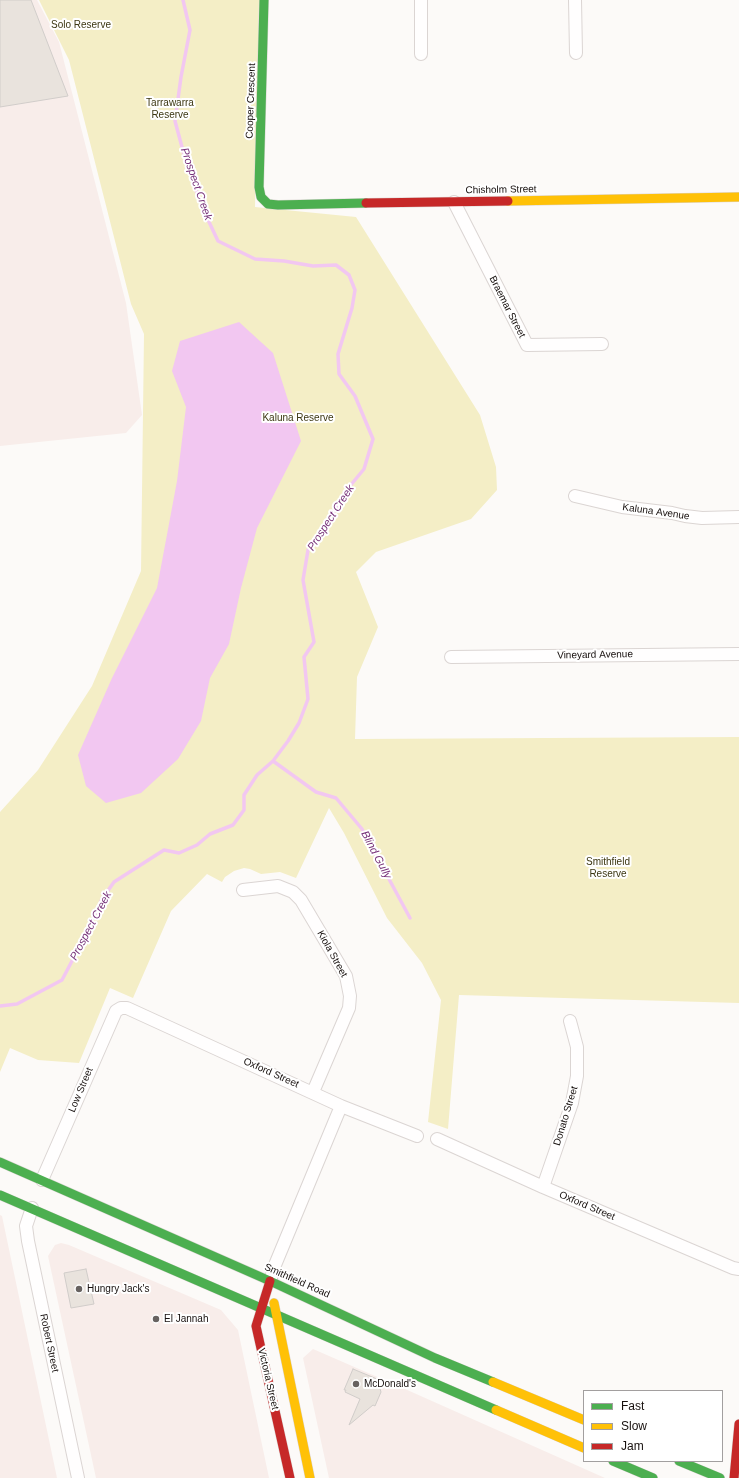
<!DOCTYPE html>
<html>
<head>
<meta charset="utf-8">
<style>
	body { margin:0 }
	#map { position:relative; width:739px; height:1478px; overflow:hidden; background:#fcfaf8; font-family:Arial,sans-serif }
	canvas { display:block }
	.legend { position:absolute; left:583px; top:1390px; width:140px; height:72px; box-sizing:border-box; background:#fff; border:1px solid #a29f9f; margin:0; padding:5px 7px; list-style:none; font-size:12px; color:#17100e }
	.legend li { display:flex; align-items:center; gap:8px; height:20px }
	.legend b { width:20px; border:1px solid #a29f9f }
</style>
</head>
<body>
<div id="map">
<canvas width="739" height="1478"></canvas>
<ul class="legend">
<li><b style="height:5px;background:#4caf50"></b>Fast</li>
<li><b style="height:5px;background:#ffc107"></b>Slow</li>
<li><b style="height:5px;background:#c62828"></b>Jam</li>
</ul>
</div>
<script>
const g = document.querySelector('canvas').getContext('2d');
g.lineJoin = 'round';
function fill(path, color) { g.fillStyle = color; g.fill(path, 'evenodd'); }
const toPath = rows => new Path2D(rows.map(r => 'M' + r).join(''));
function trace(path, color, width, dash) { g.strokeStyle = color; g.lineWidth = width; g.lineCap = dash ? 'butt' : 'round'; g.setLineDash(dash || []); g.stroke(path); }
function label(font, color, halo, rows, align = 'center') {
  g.font = font + ' Arial,sans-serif'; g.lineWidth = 4; g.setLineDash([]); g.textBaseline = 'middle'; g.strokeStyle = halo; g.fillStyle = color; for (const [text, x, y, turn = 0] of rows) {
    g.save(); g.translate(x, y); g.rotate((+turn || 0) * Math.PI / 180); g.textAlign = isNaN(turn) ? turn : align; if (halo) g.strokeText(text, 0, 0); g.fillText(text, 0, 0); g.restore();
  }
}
const built = toPath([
	[0,0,37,0,59,42,126,303,142,415,126,433,0,446],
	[0,1215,2,1216,57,1478,0,1478],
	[61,1243,69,1245,221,1310,238,1330,269,1478,96,1478,48,1256,55,1245],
	[313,1349,405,1389,605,1478,329,1478,303,1358]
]);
const green = toPath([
	[39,0,259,0,255,207,356,217,480,415,496,467,497,490,471,519,376,552,356,572,378,627,357,677,355,739,739,737,739,1003,459,995,448,1129,428,1122,441,1000,422,963,387,918,344,833,329,808,296,878,280,872,261,874,250,869,244,868,234,871,225,877,222,882,207,874,171,911,133,998,110,988,79,1063,38,1060,10,1048,0,1072,0,812,38,770,92,686,141,571,144,334,131,304,69,60]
]);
const water = toPath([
	[239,322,273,353,301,441,257,528,241,588,229,644,210,678,201,721,178,759,141,793,106,803,86,786,78,755,112,678,157,588,177,481,186,407,172,371,180,341]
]);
const stream = toPath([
	[273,761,316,792,336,798,362,829,410,918],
	[0,1006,17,1004,62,980,82,942,102,899,114,882,164,850,179,853,197,845,210,834,233,825,244,810,244,795,257,775,273,761,288,741,299,723,308,699,304,657,314,642,303,580,308,550,327,524,345,492,364,469,373,439,355,396,339,374,338,354,352,308,355,290,349,275,336,265,313,266,284,261,255,259,218,241,202,207,186,162,175,121,181,77,190,30,183,0]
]);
const building = toPath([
	[0,0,31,0,68,96,0,107,0,0],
	[86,1269,94,1304,71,1308,64,1273,86,1269],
	[353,1369,377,1379,381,1392,375,1406,373,1405,349,1425,360,1399,345,1392,346,1390,344,1390,353,1369]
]);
const street = toPath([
	[575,0,576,53],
	[421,54,421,0],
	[454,202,527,345,602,344],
	[575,496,622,507,672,513,685,516,702,518,739,517],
	[451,657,739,654],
	[243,890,278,886,293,892,301,900,346,976,350,996,349,1008,313,1092],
	[437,1139,543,1187,733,1268,739,1269],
	[42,1180,116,1011,121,1008,127,1008,341,1106,417,1136],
	[543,1187,572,1103,577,1076,577,1047,570,1021],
	[32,1208,26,1226,28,1241,78,1478],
	[270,1281,275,1265,341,1106]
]);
const fast = toPath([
	[264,0,259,187,261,197,268,204,278,205,366,203],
	[0,1162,270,1281,435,1358,493,1382],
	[0,1195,496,1410],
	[613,1461,653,1478],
	[679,1461,720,1478]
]);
const slow = toPath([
	[508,201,739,197],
	[274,1303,310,1478],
	[493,1382,584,1420],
	[496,1410,584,1448]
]);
const jam = toPath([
	[366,203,508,201],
	[270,1281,256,1326,290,1478],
	[734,1478,739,1424]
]);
const markers = [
	[79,1289,4,"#676260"],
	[156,1319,4,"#676260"],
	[356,1384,4,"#676260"]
];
const parkNames = [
	["Solo Reserve",81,25],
	["Tarrawarra",170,103],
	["Reserve",170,115],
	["Kaluna Reserve",298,418],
	["Smithfield",608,862],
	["Reserve",608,874]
];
const streetNames = [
	["Cooper Crescent",251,101,-88],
	["Chisholm Street",501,190,-1],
	["Braemar Street",507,307,63],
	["Kaluna Avenue",656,512,8],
	["Vineyard Avenue",595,655,-1],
	["Kiola Street",332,954,61],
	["Oxford Street",271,1073,24],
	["Low Street",81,1090,-67],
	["Donato Street",566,1116,-73],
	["Oxford Street",587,1206,23],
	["Smithfield Road",297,1281,24],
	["Robert Street",49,1343,78],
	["Victoria Street",268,1379,77]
];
const poiNames = [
	["Hungry Jack's",87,1289],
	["El Jannah",164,1319],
	["McDonald's",364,1384]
];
const waterNames = [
	["Prospect Creek",196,184,71],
	["Prospect Creek",331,518,-57],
	["Blind Gully",376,855,62],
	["Prospect Creek",91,926,-62]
];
fill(built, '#f8edea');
fill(green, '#f4eec6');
fill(water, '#f2c7f1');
trace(stream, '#f2c7f1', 3.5);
fill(building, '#e9e3dd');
trace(building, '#d1cdca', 1);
trace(street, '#dbd5d3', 14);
trace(fast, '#dbd5d3', 10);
trace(slow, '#dbd5d3', 10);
trace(jam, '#dbd5d3', 10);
trace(street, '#fffefe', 12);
trace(fast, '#4caf50', 9);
trace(slow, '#ffc107', 9);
trace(jam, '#c62828', 9);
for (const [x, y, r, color] of markers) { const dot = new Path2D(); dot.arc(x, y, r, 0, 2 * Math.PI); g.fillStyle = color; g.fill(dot); trace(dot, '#fff', 1.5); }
label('10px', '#3c3712', '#fff', parkNames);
label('10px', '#17100e', '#fff', streetNames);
label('10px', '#17100e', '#fff', poiNames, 'left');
label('italic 11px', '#773179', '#fff', waterNames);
</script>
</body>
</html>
